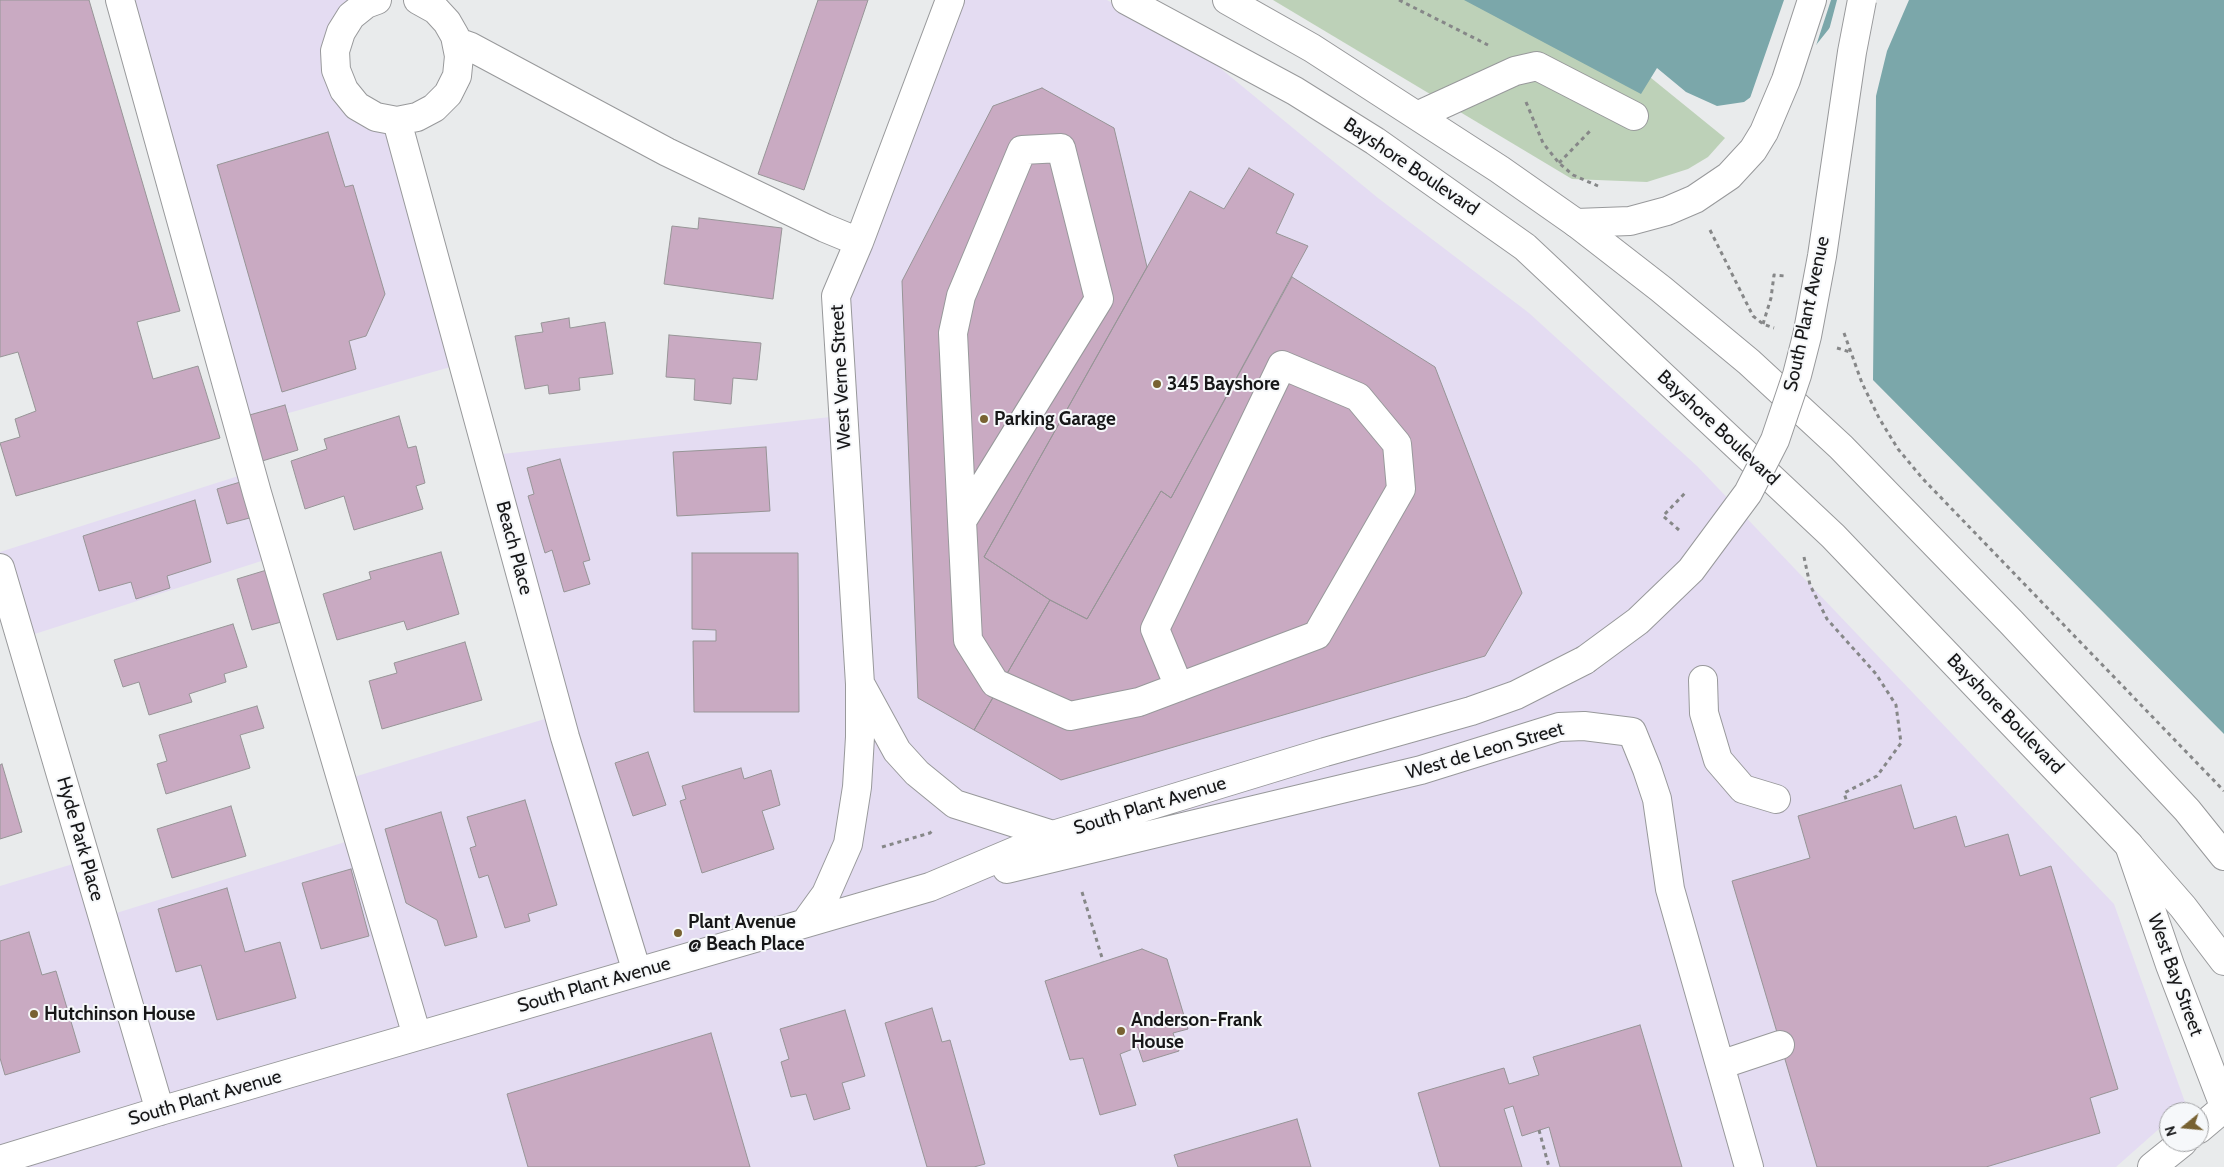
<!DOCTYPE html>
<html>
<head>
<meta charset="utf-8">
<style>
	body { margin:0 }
	#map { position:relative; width:2224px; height:1167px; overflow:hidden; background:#e9ebec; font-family:Cabin,sans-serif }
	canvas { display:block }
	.north { position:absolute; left:2159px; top:1102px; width:50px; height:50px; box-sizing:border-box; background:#f6f8fa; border:1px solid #9d9ea0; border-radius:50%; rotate:253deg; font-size:14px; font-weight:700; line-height:20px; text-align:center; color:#171718 }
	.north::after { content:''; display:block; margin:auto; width:18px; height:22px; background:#786232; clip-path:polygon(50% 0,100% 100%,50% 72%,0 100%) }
</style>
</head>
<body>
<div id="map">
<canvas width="2224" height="1167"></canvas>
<div class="north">N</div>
</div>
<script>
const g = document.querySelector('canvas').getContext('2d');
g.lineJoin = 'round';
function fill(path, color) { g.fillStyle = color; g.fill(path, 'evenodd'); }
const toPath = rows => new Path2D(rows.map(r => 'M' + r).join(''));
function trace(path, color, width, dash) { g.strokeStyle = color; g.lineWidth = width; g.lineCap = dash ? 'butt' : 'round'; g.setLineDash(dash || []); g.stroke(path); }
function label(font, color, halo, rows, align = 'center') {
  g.font = font + ' Cabin,sans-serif'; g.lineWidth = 4; g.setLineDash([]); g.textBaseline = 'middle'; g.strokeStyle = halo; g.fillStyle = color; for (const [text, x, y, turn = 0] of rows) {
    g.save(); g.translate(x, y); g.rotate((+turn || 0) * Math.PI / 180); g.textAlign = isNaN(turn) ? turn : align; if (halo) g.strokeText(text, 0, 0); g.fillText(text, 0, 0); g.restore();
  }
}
const commercial = toPath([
	[128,0,350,0,337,89,394,129,454,366,243,426],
	[951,0,1107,0,1203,54,1378,198,1529,313,1697,466,2114,904,2186,1105,2178,1112,2169,1112,2169,1120,2116,1167,0,1167,0,886,83,861,97,919,358,838,344,780,571,711,493,455,848,415,838,292],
	[254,471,280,555,13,641,0,600,0,552]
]);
const green = toPath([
	[1273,0,1489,0,1640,69,1725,138,1708,157,1688,169,1647,182,1572,179]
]);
const water = toPath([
	[1464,0,1852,0,1808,55,1744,102,1717,106,1686,92,1657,68,1641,94],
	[1909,0,2224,0,2224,734,1873,380,1876,96,1887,51]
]);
const pier = toPath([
	[1784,0,1831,0,1814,52,1810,57,1749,101],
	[1837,0,1854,0,1828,34]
]);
const building = toPath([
	[0,0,89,0,180,311,137,322,153,379,198,366,220,438,16,496,0,443,20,437,15,419,36,411,18,352,0,357,0,0],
	[818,0,868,0,804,190,758,174,818,0],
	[1042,88,1114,128,1147,267,984,557,1050,600,974,730,918,698,902,281,993,106,1042,88],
	[328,132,345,187,353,185,385,294,366,336,349,341,356,369,282,392,217,165,328,132],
	[1249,168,1294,194,1276,233,1308,246,1171,498,1161,491,1087,619,1050,600,984,557,1190,191,1224,209,1249,168],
	[699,218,782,228,773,299,664,284,672,226,698,229,699,218],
	[1292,277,1435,367,1522,593,1485,656,1061,780,974,730,1050,600,1087,619,1161,491,1171,498,1292,277],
	[569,318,570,328,605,322,613,374,579,378,580,390,549,394,548,385,525,389,515,336,543,332,541,323,569,318],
	[669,335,761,343,757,380,733,378,731,404,694,400,695,379,666,377,669,335],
	[285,405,298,450,259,462,246,416,285,405],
	[399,416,408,448,416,446,425,483,416,486,423,509,354,530,344,496,305,509,291,461,327,449,324,439,399,416],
	[766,447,770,511,677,516,673,452,766,447],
	[560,459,590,560,583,562,590,584,564,592,552,550,545,553,528,496,534,494,527,468,560,459],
	[247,480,257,516,227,524,217,489,247,480],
	[195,500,211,562,167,576,170,588,136,599,131,582,99,591,83,536,195,500],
	[441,552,459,614,407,630,404,621,337,640,323,594,371,579,369,572,441,552],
	[692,553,798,553,799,712,694,712,693,641,716,641,716,630,692,629,692,553],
	[270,569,285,621,252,630,237,579,270,569],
	[233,624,247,667,224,674,226,682,189,694,192,702,149,715,139,682,123,687,114,660,233,624],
	[465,642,482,700,382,729,369,681,397,673,394,663,465,642],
	[257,706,264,728,240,735,250,768,166,794,157,764,167,761,159,735,257,706],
	[648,752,666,805,633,816,615,763,648,752],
	[2,764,22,832,0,839,0,765,2,764],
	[741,768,744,779,771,770,780,805,762,811,774,849,702,873,680,801,686,799,682,786,741,768],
	[1901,785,1914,829,1956,816,1965,847,2008,834,2020,876,2051,866,2118,1089,2090,1098,2100,1133,1986,1167,1817,1167,1732,881,1810,858,1798,816,1901,785],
	[525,800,557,905,528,914,530,921,505,928,488,875,479,878,470,848,476,846,467,817,525,800],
	[231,806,246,856,172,878,157,829,231,806],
	[441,812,477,937,445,946,437,920,406,903,385,829,441,812],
	[351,869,369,936,321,949,302,883,351,869],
	[227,888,245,952,280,942,296,998,217,1020,201,965,176,972,158,909,227,888],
	[29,932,42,975,56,971,80,1052,5,1075,0,1058,0,941,29,932],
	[1142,949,1167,959,1188,1029,1173,1033,1179,1051,1143,1062,1138,1047,1120,1054,1136,1105,1100,1115,1083,1058,1070,1060,1045,981,1142,949],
	[932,1008,942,1042,950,1040,985,1164,974,1167,927,1167,885,1023,932,1008],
	[845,1010,865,1076,842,1083,850,1109,814,1120,806,1094,791,1097,781,1062,789,1059,780,1029,845,1010],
	[1640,1025,1682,1167,1560,1167,1549,1127,1522,1136,1513,1106,1504,1109,1522,1167,1440,1167,1418,1093,1504,1068,1509,1084,1539,1075,1533,1057,1640,1025],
	[711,1033,750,1167,528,1167,507,1094,711,1033],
	[1297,1119,1311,1167,1178,1167,1174,1155,1297,1119]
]);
const path = toPath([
	[1399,0,1488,45],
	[1526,102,1543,143,1559,163,1573,175,1598,186],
	[1559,163,1590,131],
	[1710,230,1753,316,1763,324,1774,328],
	[1763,324,1771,298,1774,275,1785,276],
	[1844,333,1862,383,1879,418,1898,449,1923,479,2224,791],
	[1837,348,1850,352],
	[1679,530,1663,516,1687,491],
	[1804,557,1810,585,1827,619,1876,674,1896,705,1901,743,1877,776,1844,793,1847,802],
	[882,847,930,833,933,830],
	[1082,892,1103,961],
	[1539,1130,1549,1167]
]);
const minor = toPath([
	[120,0,257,493,417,1036],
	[377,0,366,4,351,16,341,32,335,51,336,70,344,90,357,106,376,117,397,121,417,117,434,108,448,94,457,76,459,56,455,36,447,22,436,10,418,0],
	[457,42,471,47,667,152,825,228,859,242],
	[1419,115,1515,71,1537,66,1634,116],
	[397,121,565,737,637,972],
	[1576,223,1630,221,1667,211,1695,199,1729,176,1753,150,1764,132,1786,80,1812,0],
	[962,521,1099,299,1061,148,1022,150,961,296,953,333,962,521,968,640,995,683,1070,716,1139,702,1317,635,1401,489,1397,444,1358,397,1282,365,1155,629,1179,687],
	[0,568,160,1111],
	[1703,680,1704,713,1718,760,1743,789,1776,799],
	[862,687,897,751,917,773,955,804,1053,835],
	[2129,845,2170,965,2224,1106],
	[1007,869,1421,770,1559,727,1584,726,1632,732,1647,769,1657,799,1670,889,1749,1167],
	[805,923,826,894,848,844,857,787,860,737,860,684,836,296,859,242,950,0],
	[1720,1065,1780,1045],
	[2199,1129,2224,1108],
	[0,1160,160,1111,930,887,1053,835,1325,752,1471,711,1516,695,1585,660],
	[2152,1167,2183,1142]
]);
const major = toPath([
	[1126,0,1295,91,1375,141,1525,247,1833,536,2128,844,2183,907,2224,961],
	[1227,0,1312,48,1499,169,1576,223,1661,289,1749,362,1841,447,2011,622,2187,810,2224,856]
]);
const minorBridge = toPath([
	[1585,660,1638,621,1691,570,1748,493,1775,440,1797,375,1807,336,1822,256,1852,52,1862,0]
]);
const markers = [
	[1157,384,5,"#786232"],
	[984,419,5,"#786232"],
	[678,933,5,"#786232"],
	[34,1014,5,"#786232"],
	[1121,1031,5,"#786232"]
];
const streetNames = [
	["Bayshore Boulevard",1411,167,34],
	["South Plant Avenue",1807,314,-78],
	["West Verne Street",841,377,-93],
	["Bayshore Boulevard",1718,428,43],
	["Beach Place",514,548,75],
	["Bayshore Boulevard",2005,714,46],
	["West de Leon Street",1485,751,-16],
	["South Plant Avenue",1150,806,-17],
	["Hyde Park Place",80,839,74],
	["West Bay Street",2175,975,70],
	["South Plant Avenue",594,985,-16],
	["South Plant Avenue",205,1098,-16]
];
const poiNames = [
	["345 Bayshore",1167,384],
	["Parking Garage",994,419],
	["Plant Avenue",688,922],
	["@ Beach Place",688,944],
	["Hutchinson House",44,1014],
	["Anderson-Frank",1131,1020],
	["House",1131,1042]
];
fill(commercial, '#e4dcf2');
fill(green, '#bdd1b8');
fill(water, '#7ba7aa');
fill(pier, '#e9ebec');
fill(building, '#c9aac2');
trace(building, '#979597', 1);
trace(minor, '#98999b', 30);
trace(major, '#98999b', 30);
trace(path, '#868788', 3, [4, 4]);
trace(minor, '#fff', 28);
trace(major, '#fff', 28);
trace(minorBridge, '#98999b', 30, []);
trace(minorBridge, '#fff', 28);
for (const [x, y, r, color] of markers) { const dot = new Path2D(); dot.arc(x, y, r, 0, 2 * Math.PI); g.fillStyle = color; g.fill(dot); trace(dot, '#f6f8fa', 2); }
label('19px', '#171718', '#f6f8fa', streetNames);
label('bold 19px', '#171718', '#f6f8fa', poiNames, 'left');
</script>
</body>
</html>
